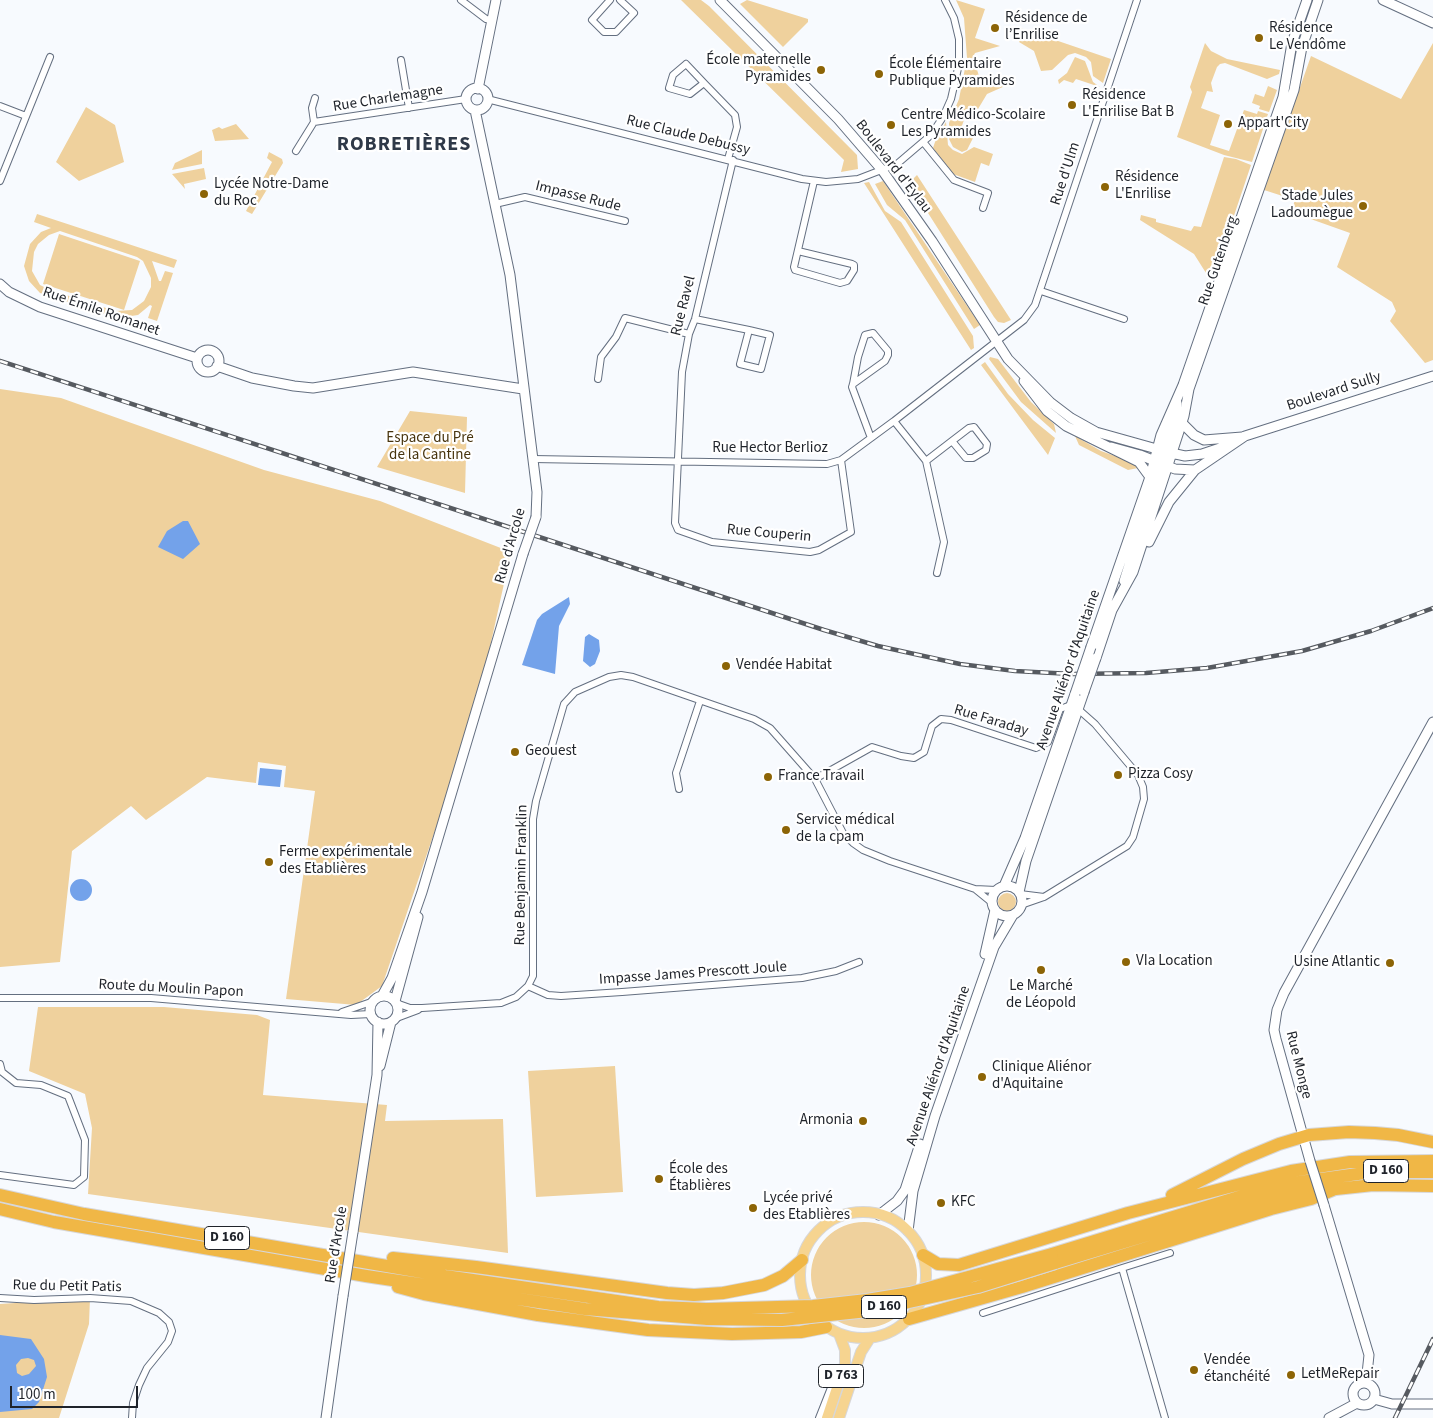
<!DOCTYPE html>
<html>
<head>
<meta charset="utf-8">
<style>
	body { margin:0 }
	#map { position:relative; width:1433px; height:1418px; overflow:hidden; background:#f7fafe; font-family:"Source Sans 3",sans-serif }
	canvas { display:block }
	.scale { position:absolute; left:10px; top:1386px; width:128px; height:22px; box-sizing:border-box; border:2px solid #1f232a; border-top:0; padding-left:6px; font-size:15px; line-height:18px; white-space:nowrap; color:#1f232a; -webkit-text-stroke:4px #fff; paint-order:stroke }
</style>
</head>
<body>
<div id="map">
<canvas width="1433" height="1418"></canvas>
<div class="scale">100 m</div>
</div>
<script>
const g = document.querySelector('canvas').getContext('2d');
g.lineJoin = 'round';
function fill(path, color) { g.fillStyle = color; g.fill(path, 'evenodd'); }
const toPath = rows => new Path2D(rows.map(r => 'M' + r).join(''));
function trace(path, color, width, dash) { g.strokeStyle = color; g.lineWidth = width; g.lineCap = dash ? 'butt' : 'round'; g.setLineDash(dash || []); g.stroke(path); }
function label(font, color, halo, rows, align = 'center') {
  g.font = font + ' "Source Sans 3",sans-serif'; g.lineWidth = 4.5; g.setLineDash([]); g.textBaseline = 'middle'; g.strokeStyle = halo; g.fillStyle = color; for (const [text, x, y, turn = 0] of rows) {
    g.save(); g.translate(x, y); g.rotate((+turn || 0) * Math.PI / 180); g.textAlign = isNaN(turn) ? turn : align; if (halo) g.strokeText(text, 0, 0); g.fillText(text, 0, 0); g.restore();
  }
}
const green = toPath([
	[681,0,701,0,709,6,857,155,858,169,841,172,844,160],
	[747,0,808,19,808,22,783,47,740,4],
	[956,0,985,9,975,38,1000,46,975,53,973,57,979,76,985,83,1001,83,1005,86,987,94,978,109,969,106,959,134,973,138,967,150,962,152,953,147,949,139,949,123,959,99,967,58,964,18],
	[1020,28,1111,59,1103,83,1093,76,1091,62,1086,57,1075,53,1068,55,1052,70,1041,71,1034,51,1019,42],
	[1205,43,1211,51,1227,59,1280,70,1279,74,1267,79,1225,63,1220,64,1217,67,1211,83,1213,92,1207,91,1201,108,1220,115,1210,145,1229,151,1244,110,1257,114,1258,111,1268,114,1252,162,1224,155,1177,137,1192,92,1190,87],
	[1433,43,1433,360,1425,363,1390,321,1396,311,1392,302,1337,267,1350,233,1291,212,1295,200,1264,190,1311,56,1401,99],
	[1075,57,1085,61,1093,82,1100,87,1076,79,1073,83,1064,80,1059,84,1058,80,1067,73],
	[1268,86,1277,90,1269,112,1259,109,1260,106,1252,103,1255,94,1264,97],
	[86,107,115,125,124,162,79,181,56,162],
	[946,122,948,145,953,150,962,154,974,147,993,154,989,166,981,163,975,182,953,174,933,148,936,139],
	[236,124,249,139,215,141,212,130,219,127,222,129],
	[202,150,202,164,172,170,175,163],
	[269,152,282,159,283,163,252,214,246,211,272,162,267,158],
	[1224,157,1236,159,1251,165,1214,275,1206,273,1194,254,1140,220,1141,215,1156,219,1156,222,1191,231,1194,226,1201,227],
	[204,168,206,179,184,184,185,189,172,174],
	[917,175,1011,320,1004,323,998,322,994,317,909,183],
	[883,181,980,325,974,329,905,220,887,205,875,184],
	[869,182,885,211,901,222,973,336,974,348,971,350,864,183],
	[37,214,177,260,174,268,152,261,159,281,161,281,165,271,173,273,157,321,148,318,152,306,150,305,138,315,118,318,40,293,29,281,24,266,30,244,41,232,51,228,34,222],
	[60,231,137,257,143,261,151,278,151,287,144,301,132,310,115,311,48,289,40,285,32,271,34,252,38,244,49,235],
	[59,234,140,261,124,310,43,284],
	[990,357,998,359,1031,402,1054,424,1056,433,1021,402,989,359],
	[985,362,1008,394,1033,420,1055,438,1048,455,981,365],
	[0,389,61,398,264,470,380,501,511,552,476,710,382,986,356,1005,286,999,315,791,284,787,286,766,258,762,256,783,207,777,146,820,131,806,72,851,60,962,0,967],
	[410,411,467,417,465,493,377,467],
	[1075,436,1101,451,1132,462,1138,468,1128,470,1079,445],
	'998 902a9 9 0 1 1 18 0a9 9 0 1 1-18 0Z',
	[38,1007,164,1007,257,1015,270,1020,263,1095,387,1105,385,1121,503,1119,508,1253,88,1194,92,1128,85,1094,29,1071],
	[615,1066,623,1192,536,1197,528,1071],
	'811 1275a53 53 0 1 1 106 0a53 53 0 1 1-106 0Z',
	[90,1298,89,1324,59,1418,0,1418,0,1304]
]);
const water = toPath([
	[183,521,188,521,200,544,183,559,158,547,167,531],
	[569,597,570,604,559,626,555,674,522,665,537,620,542,614],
	[589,634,599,640,600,651,595,664,590,667,583,661,585,637],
	[260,768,282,770,280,787,258,785],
	'70 890a11 11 0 1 1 22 0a11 11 0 1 1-22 0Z',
	[0,1335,31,1339,44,1359,47,1377,39,1402,32,1409,0,1412],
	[28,1358,34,1360,36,1366,29,1374,22,1376,17,1373,16,1365,21,1359]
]);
const street = toPath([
	[461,0,486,19,491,20],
	[610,0,592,20,604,32,616,32,634,13,620,0],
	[401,60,409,108],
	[686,64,704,83,690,94,669,88,673,75,686,64],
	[704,83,735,115,737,127,728,159],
	[315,98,312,108,314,122,466,99],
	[487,99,802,179,826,182,858,179,897,164,931,135,943,117,951,99,959,64,959,39,954,18,945,0],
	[0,106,26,116],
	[924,143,954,180,988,193,983,208],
	[296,151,314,122],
	[733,160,695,319,689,334,682,372,675,523,678,530,712,542,810,552,819,550,851,532,841,460],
	[0,181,50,57],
	[495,204,525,197,625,221],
	[798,251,852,264,854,265,854,270,847,281,840,283,795,270,794,267,814,181],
	[1041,291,1124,319],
	[695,319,749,330,770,335,761,369,740,364,749,330],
	[598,379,601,357,616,337,625,318,689,334],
	[853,384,885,361,888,355,888,351,873,333,865,335,858,357,853,384,852,387,871,438],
	[894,421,926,461,944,542,937,573],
	[533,459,827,464,841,460,894,421,1024,320,1035,305,1137,0],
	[926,461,952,441,969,428,974,427,987,444,986,450,973,458,966,458,952,441],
	[815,779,872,747,901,756,914,758,924,752,932,726,941,719,951,720,1036,748,1048,742,1060,709,1071,705],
	[679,789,676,773,700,701],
	[1020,894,1044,897,1021,905],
	[1044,897,1127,846,1133,837,1144,799,1143,787,1138,775,1095,724,1078,709],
	[991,902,975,889,996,890],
	[528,986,548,995,561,996,622,992,802,978,836,971,859,962],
	[0,998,151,998,351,1015,371,1014],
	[396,1003,410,1008,422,1008,501,1003,516,997,528,986,533,976,533,819,536,801,564,704,575,692,609,677,621,675,633,677,754,719,770,728,815,779,843,833,853,843,863,850,890,861,975,889],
	[342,1012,374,1001],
	[394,1019,418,1010],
	[0,1064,2,1072,16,1083,41,1085,68,1096,85,1140,84,1177,74,1185,0,1175],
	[0,1298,34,1300,90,1298,131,1301,159,1313,169,1322,172,1331,168,1342,147,1368,139,1385,133,1403,132,1418],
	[983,1313,1122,1268],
	[819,1418,836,1375,842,1369],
	[1165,1418,1122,1268,1170,1253]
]);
const secondary = toPath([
	[720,0,838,119,882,170,932,241,1008,359,1050,402,1071,418,1096,432,1171,453,1185,456,1202,454,1229,445],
	[1383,0,1433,23],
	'466 99a11 11 0 1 1 22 0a11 11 0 1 1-22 0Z',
	[478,89,496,0],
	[475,110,510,275,537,492,536,517],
	[0,284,9,292,40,307,197,358],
	'197 361a11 11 0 1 1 22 0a11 11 0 1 1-22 0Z',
	[217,366,252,378,294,386,313,388,413,372,523,389],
	[1024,381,1047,411,1066,426,1139,462,1150,477],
	[1182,423,1194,435,1204,440,1242,437],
	[1111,447,1140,455,1175,469,1195,470,1245,436,1433,376],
	[1166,456,1165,451,1175,420,1177,403],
	[1149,542,1169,502,1195,470],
	[1124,581,1161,463,1160,458],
	[1091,647,1150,477,1161,435,1183,385,1283,97,1292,43,1307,0],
	[1096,658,1112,610,1133,572,1184,416,1189,389,1294,90,1302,47,1318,0],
	'992 901a15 15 0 1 1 30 0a15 15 0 1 1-30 0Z',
	[1004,886,1025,838,1075,694],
	[1019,892,1026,861,1084,692],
	[985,954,995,910],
	[382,996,392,978,422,892,523,554],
	'370 1010a14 14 0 1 1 28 0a14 14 0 1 1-28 0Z',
	[395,1001,418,917],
	[380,1066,391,1022],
	[1310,1161,1276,1039,1274,1030,1277,1010,1284,993,1433,722],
	[1324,1205,1369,1355,1366,1383],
	[879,1215,897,1201,905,1190,920,1144],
	[908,1231,913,1191,935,1116,994,947,1013,915],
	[353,1232,377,1075,378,1022],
	'1353 1394a11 11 0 1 1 22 0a11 11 0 1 1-22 0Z',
	[1374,1399,1392,1404,1433,1404],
	[326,1418,343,1296],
	[1329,1418,1357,1403]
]);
const primary = toPath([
	'800 1275a63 63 0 1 1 126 0a63 63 0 1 1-126 0Z',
	[827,1418,845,1364,845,1350,839,1334],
	[839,1418,861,1352,870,1338]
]);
const highway = toPath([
	[0,1195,84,1214,445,1276,658,1307,706,1309],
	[1172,1195,1243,1159,1279,1144,1309,1135,1349,1132,1375,1133,1398,1135,1433,1142],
	[0,1209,54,1222,366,1276,585,1309,708,1319],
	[1052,1254,1278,1185,1372,1172,1433,1172],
	[923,1255,938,1264,959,1265,1128,1213,1291,1171,1350,1162,1433,1161],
	[393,1258,476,1267,667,1293,694,1295,723,1293,764,1285,783,1276,802,1260],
	[1055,1263,1280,1195,1373,1185,1433,1186],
	[398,1287,424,1294,538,1315,648,1330,732,1334,801,1332,826,1327],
	[909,1319,1022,1287,1271,1209,1311,1199,1340,1187]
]);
const rail = toPath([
	[0,361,824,630,878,646,960,664,1015,671,1072,674,1146,673,1207,668,1302,651,1371,631,1433,608],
	[1395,1418,1433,1339]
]);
const secondaryBridge = toPath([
	[523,554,536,517],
	[1084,692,1096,658],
	[1075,694,1091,647],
	[1310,1161,1324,1205],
	[343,1296,353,1232]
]);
const highwayBridge = toPath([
	[706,1309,813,1306,867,1300,910,1293,1052,1254],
	[708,1319,782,1320,868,1311,978,1287,1055,1263]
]);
const markers = [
	[995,28,5,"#8c6406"],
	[1259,38,5,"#8c6406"],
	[821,70,5,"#8c6406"],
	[879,74,5,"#8c6406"],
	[1072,105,5,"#8c6406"],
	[1228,124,5,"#8c6406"],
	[891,125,5,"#8c6406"],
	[1105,187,5,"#8c6406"],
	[204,194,5,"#8c6406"],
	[1363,206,5,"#8c6406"],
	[726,666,5,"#8c6406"],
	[515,752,5,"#8c6406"],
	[1118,775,5,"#8c6406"],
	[768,777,5,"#8c6406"],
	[786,830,5,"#8c6406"],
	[269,862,5,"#8c6406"],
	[1126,962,5,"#8c6406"],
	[1390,963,5,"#8c6406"],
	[1041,970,5,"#8c6406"],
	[982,1077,5,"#8c6406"],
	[863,1121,5,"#8c6406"],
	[659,1179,5,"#8c6406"],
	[941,1203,5,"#8c6406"],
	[753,1208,5,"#8c6406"],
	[1194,1370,5,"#8c6406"],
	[1291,1375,5,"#8c6406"]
];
const shields = [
	[1386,1171,45],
	[227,1238,45],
	[884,1307,45],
	[841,1376,45]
];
const shieldNames = [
	["D 160",1386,1171],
	["D 160",227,1238],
	["D 160",884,1307],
	["D 763",841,1376]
];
const poiNames = [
	["Résidence de",1005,19],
	["l’Enrilise",1005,36],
	["Résidence",1269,29],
	["Le Vendôme",1269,46],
	["École maternelle",811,61,"right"],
	["Pyramides",811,78,"right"],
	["École Élémentaire",889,65],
	["Publique Pyramides",889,82],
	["Résidence",1082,96],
	["L'Enrilise Bat B",1082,113],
	["Centre Médico-Scolaire",901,116],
	["Les Pyramides",901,133],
	["Appart'City",1238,124],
	["Résidence",1115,178],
	["L'Enrilise",1115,195],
	["Lycée Notre-Dame",214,185],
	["du Roc",214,202],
	["Stade Jules",1353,197,"right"],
	["Ladoumègue",1353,214,"right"],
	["Vendée Habitat",736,666],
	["Geouest",525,752],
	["Pizza Cosy",1128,775],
	["France Travail",778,777],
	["Service médical",796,821],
	["de la cpam",796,838],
	["Ferme expérimentale",279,853],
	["des Etablières",279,870],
	["VIa Location",1136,962],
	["Usine Atlantic",1380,963,"right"],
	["Le Marché",1041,987,"center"],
	["de Léopold",1041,1004,"center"],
	["Clinique Aliénor",992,1068],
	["d'Aquitaine",992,1085],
	["Armonia",853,1121,"right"],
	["École des",669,1170],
	["Établières",669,1187],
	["Lycée privé",763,1199],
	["des Etablières",763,1216],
	["KFC",951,1203],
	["Vendée",1204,1361],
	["étanchéité",1204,1378],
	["LetMeRepair",1301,1375]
];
const streetNames = [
	["Rue Charlemagne",388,99,-9],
	["Rue Claude Debussy",688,136,14],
	["Boulevard d'Eylau",893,167,52],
	["Rue d'Ulm",1066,174,-72],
	["Impasse Rude",578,197,14],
	["Rue Gutenberg",1219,261,-71],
	["Rue Ravel",684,306,-76],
	["Rue Émile Romanet",101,312,19],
	["Boulevard Sully",1334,392,-18],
	["Rue Hector Berlioz",770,449],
	["Rue Couperin",769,534,5],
	["Rue d'Arcole",511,546,-74],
	["Avenue Aliénor d'Aquitaine",1069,670,-71],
	["Rue Faraday",991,721,17],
	["Rue Benjamin Franklin",522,875,-89],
	["Impasse James Prescott Joule",693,974,-4],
	["Route du Moulin Papon",171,989,3],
	["Rue Monge",1298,1065,76],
	["Avenue Aliénor d'Aquitaine",939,1066,-71],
	["Rue d'Arcole",337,1245,-81],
	["Rue du Petit Patis",67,1287,1]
];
const parkNames = [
	["Espace du Pré",430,439],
	["de la Cantine",430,456]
];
const districtNames = [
	["ROBRETIÈRES",404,146]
];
fill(green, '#efd19d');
fill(water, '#73a2ea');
trace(street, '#646f80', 8);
trace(secondary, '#646f80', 11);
trace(primary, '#d7d7d9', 12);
trace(highway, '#d7d7d9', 14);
trace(street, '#fff', 6);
trace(secondary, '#fff', 9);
trace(primary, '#f6d490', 10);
trace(highway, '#f0b746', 12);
trace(rail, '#565a60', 4.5);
trace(rail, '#fff', 2.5, [8]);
trace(secondaryBridge, '#646f80', 11, []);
trace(highwayBridge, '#d7d7d9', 14, []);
trace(secondaryBridge, '#fff', 9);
trace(highwayBridge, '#f0b746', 12);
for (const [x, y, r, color] of markers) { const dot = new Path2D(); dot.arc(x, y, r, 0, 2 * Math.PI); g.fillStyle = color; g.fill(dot); trace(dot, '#fff', 2); }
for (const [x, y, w] of shields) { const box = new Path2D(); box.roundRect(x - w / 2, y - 11.5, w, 23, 4); g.fillStyle = '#fff'; g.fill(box); trace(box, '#1f232a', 1); }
label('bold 14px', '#1f232a', null, shieldNames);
label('15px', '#1f232a', '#fff', poiNames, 'left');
label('15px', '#1f232a', '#fff', streetNames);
label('15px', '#47340e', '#fff', parkNames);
g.letterSpacing = '1px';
label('bold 20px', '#2f3948', '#fff', districtNames);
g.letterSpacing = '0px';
</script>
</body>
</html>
